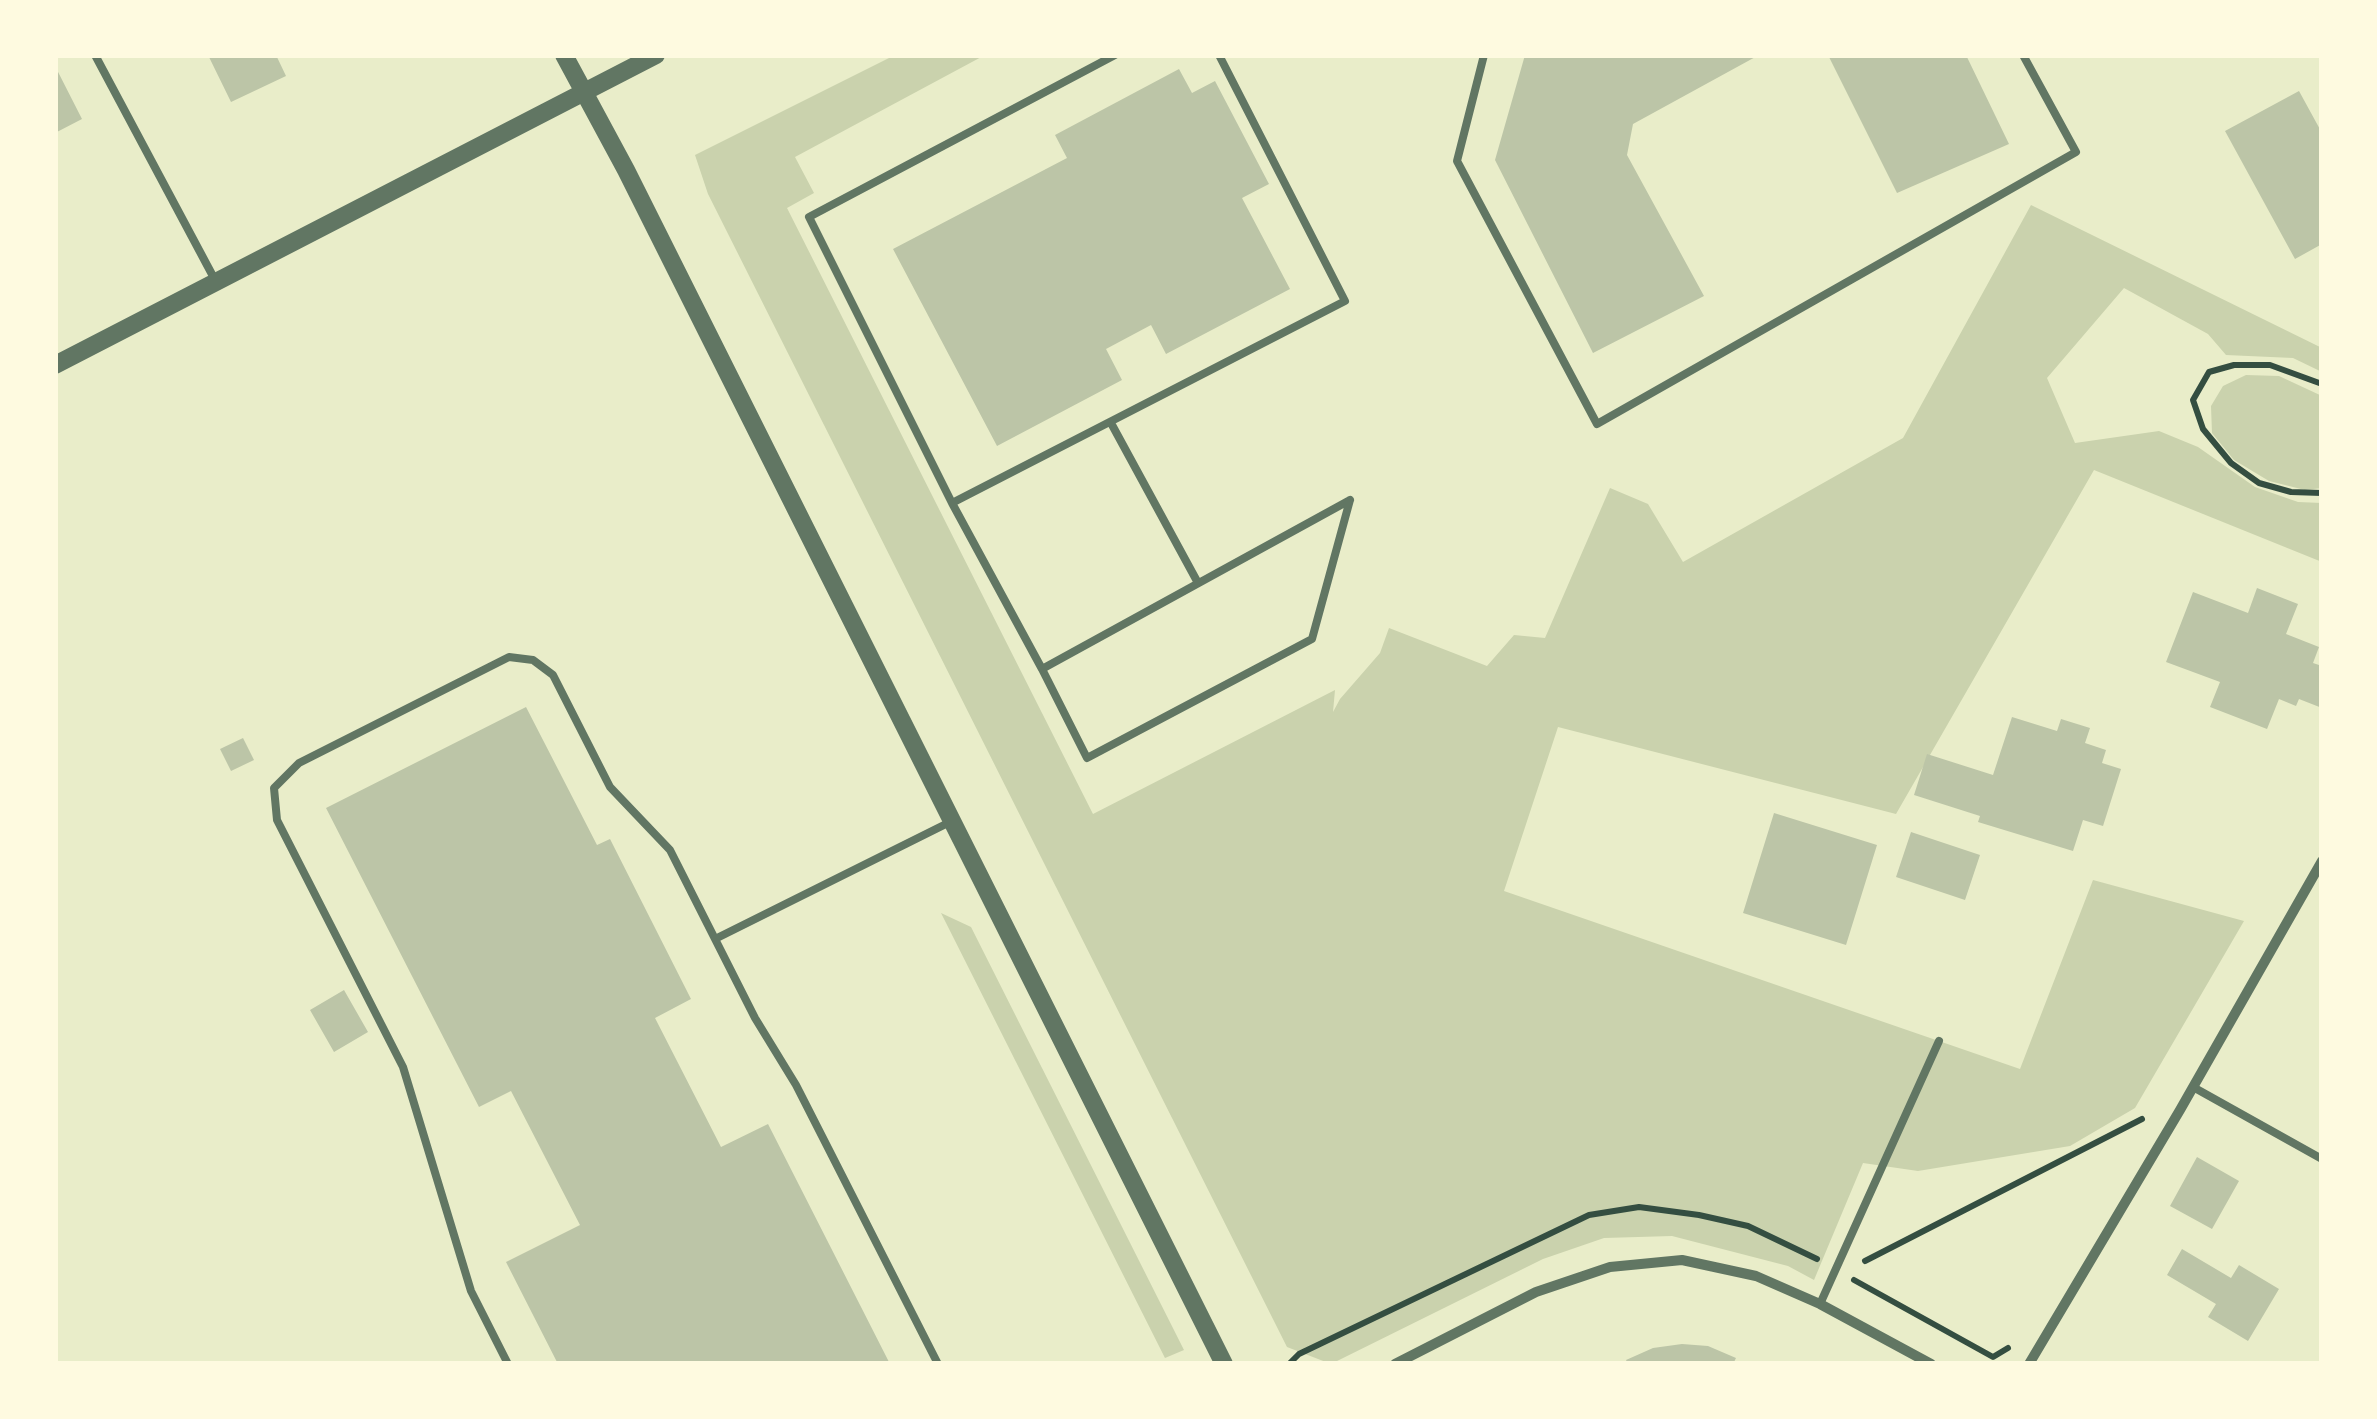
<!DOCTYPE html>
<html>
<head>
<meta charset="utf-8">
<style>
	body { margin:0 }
	#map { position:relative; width:2377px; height:1419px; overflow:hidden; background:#e9edc9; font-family:Inter,sans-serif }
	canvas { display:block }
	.frame { position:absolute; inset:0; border:58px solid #fefae0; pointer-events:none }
</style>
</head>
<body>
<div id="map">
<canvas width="2377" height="1419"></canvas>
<div class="frame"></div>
</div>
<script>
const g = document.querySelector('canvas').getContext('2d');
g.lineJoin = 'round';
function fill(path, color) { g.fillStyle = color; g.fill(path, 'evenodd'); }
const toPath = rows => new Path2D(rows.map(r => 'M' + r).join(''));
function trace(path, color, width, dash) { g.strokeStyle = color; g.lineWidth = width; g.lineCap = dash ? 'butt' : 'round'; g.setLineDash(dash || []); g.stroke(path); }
const green = toPath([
	[895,55,985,55,795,157,814,193,787,208,1093,814,1335,690,1333,712,1340,699,1380,653,1389,628,1487,666,1514,635,1545,638,1610,488,1648,504,1683,562,1903,438,2031,205,2322,348,2322,372,2293,358,2226,355,2208,334,2124,288,2047,378,2075,443,2159,431,2198,447,2255,487,2298,502,2322,503,2322,562,2094,470,1896,814,1558,727,1504,891,2020,1069,2093,880,2244,921,2135,1108,2070,1146,1918,1171,1863,1163,1814,1280,1788,1266,1672,1236,1604,1238,1543,1259,1331,1364,1287,1347,708,194,695,155],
	[2246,375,2279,376,2322,396,2322,488,2305,490,2269,481,2234,460,2212,433,2211,406,2223,386],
	[941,913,971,927,1184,1350,1165,1358]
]);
const building = toPath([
	[208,55,276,55,286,76,231,102],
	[1525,55,1759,55,1633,124,1627,155,1704,296,1593,353,1495,160],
	[1828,55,1966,55,2009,144,1897,193],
	[55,66,82,119,55,133],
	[1179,69,1192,93,1215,81,1269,184,1242,198,1290,289,1166,354,1151,325,1106,349,1122,380,997,446,893,249,1067,158,1055,135],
	[2299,91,2322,133,2322,244,2295,259,2225,131],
	[2257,588,2298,604,2286,634,2319,647,2313,663,2322,666,2322,708,2299,699,2296,706,2279,699,2267,729,2210,707,2220,682,2166,662,2193,592,2248,613],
	[526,707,597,845,610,839,691,999,655,1018,721,1147,768,1124,890,1364,558,1364,506,1262,580,1225,511,1091,479,1107,326,808],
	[2012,717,2057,731,2061,719,2090,728,2085,743,2106,750,2102,763,2121,769,2103,826,2083,820,2073,851,1978,822,1980,816,1914,795,1927,754,1993,775],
	[243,738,254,760,231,771,220,749],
	[1774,813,1877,845,1846,945,1743,913],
	[1911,832,1980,855,1965,900,1896,877],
	[344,990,368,1032,334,1052,310,1010],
	[2197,1157,2239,1181,2212,1229,2170,1206],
	[2182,1249,2231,1278,2239,1265,2279,1289,2248,1341,2208,1317,2216,1304,2167,1275],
	[1682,1344,1708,1346,1736,1358,1733,1364,1628,1364,1626,1360,1653,1348]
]);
const path = toPath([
	[2322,384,2270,365,2234,365,2209,372,2193,400,2203,429,2231,463,2259,483,2291,492,2322,493],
	[1865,1261,2142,1119],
	[1854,1280,1993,1357,2008,1348],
	[1289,1364,1299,1354,1589,1215,1639,1207,1699,1215,1748,1226,1817,1259]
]);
const service = toPath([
	[95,55,215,280],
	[1115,55,809,217,952,503,1345,301,1219,55],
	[1484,55,1457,161,1597,424,2076,152,2023,55],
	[1111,423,1198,583],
	[1350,500,1312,639,1087,758,1042,669,1350,500],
	[952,503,1042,669],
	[715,939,952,821],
	[2193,1087,2322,1159],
	[1820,1304,1939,1041],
	[508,1364,471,1291,403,1067,277,820,274,788,299,763,509,657,533,660,553,675,610,787,670,850,755,1018,796,1085,938,1364]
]);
const minor = toPath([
	[1395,1364,1536,1292,1610,1267,1682,1260,1756,1276,1820,1304,1931,1364],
	[2029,1364,2180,1110,2322,861]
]);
const tertiary = toPath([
	[564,55,626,170,1224,1364],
	[55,365,656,55]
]);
fill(green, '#cad2ad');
fill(building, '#bcc5a7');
trace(path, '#344e41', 6);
trace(service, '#617663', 8);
trace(minor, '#617663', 10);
trace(tertiary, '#617663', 18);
</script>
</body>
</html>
